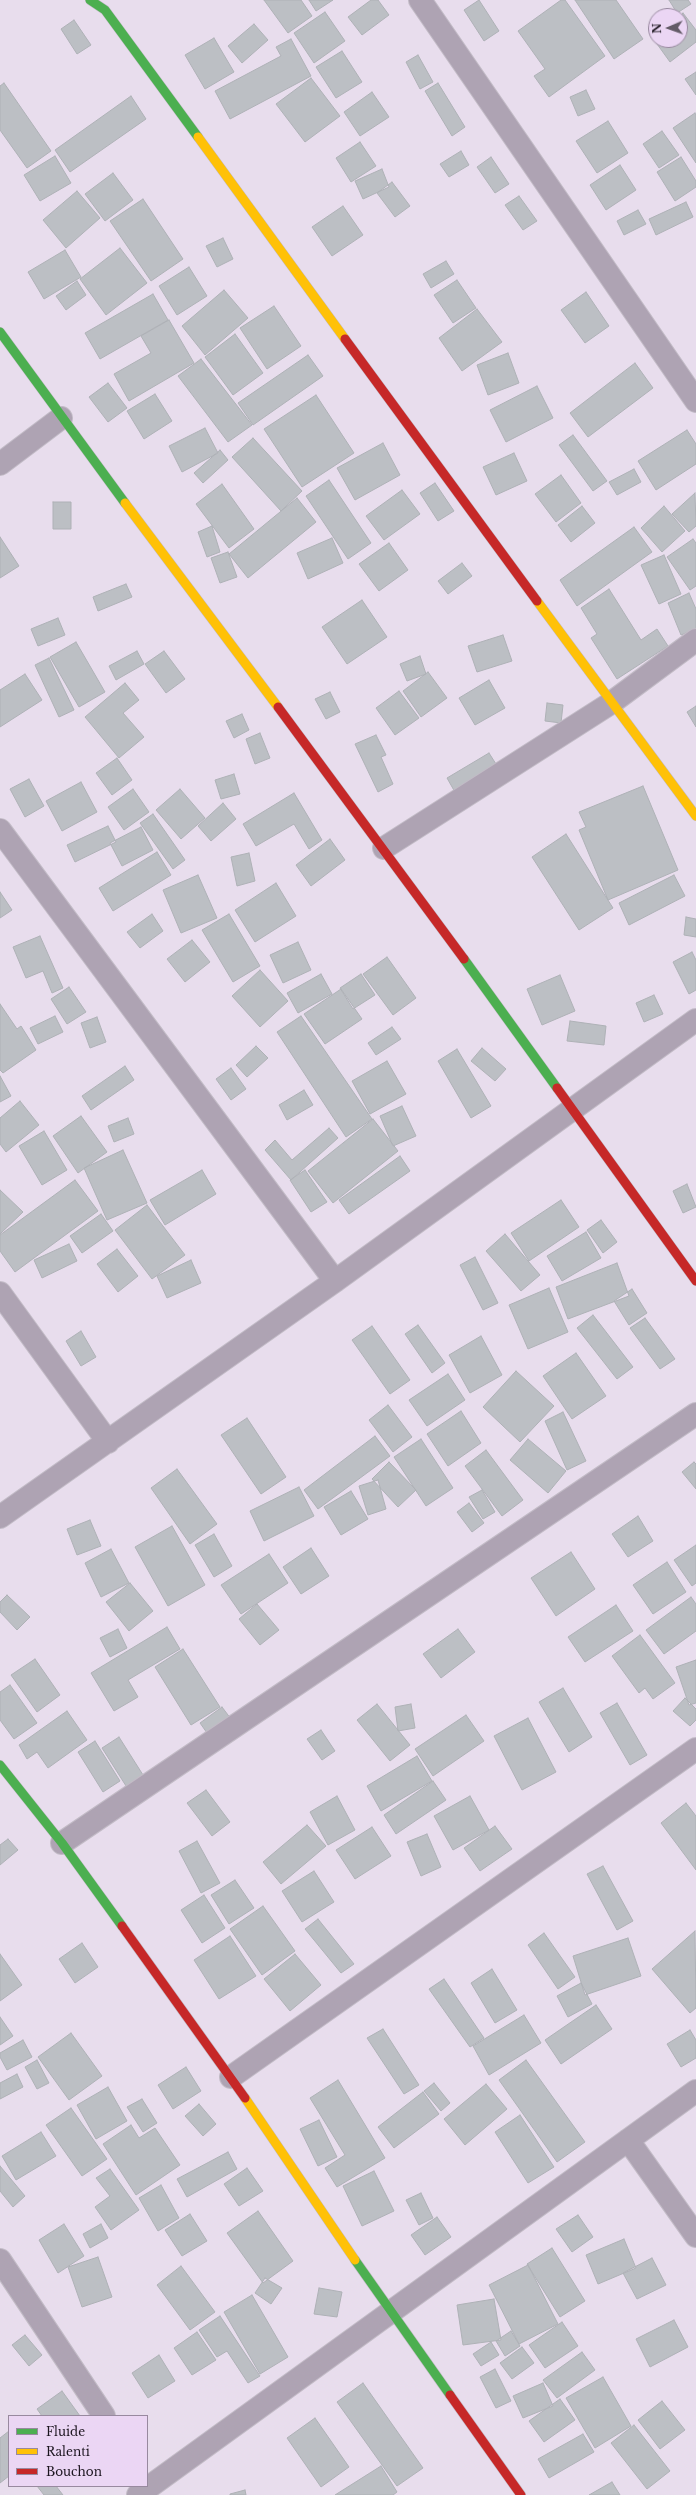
<!DOCTYPE html>
<html>
<head>
<meta charset="utf-8">
<style>
	body { margin:0 }
	#map { position:relative; width:696px; height:2495px; overflow:hidden; background:#e8dded; font-family:"Libre Baskerville",serif }
	canvas { display:block }
	.legend { position:absolute; left:8px; top:2415px; width:140px; height:72px; box-sizing:border-box; background:#ebd6f4; border:1px solid #98899f; margin:0; padding:5px 7px; list-style:none; font-size:12px; color:#1c151f }
	.legend li { display:flex; align-items:center; gap:8px; height:20px }
	.legend b { width:20px; border:1px solid #98899f }
	.north { position:absolute; left:648px; top:8px; width:40px; height:40px; box-sizing:border-box; background:#ebd6f4; border:1px solid #98899f; border-radius:50%; rotate:268deg; font-size:11px; font-weight:700; line-height:16px; text-align:center; color:#1c151f }
	.north::after { content:''; display:block; margin:auto; width:14px; height:18px; background:#635b67; clip-path:polygon(50% 0,100% 100%,50% 72%,0 100%) }
</style>
</head>
<body>
<div id="map">
<canvas width="696" height="2495"></canvas>
<ul class="legend">
<li><b style="height:5px;background:#4caf50"></b>Fluide</li>
<li><b style="height:5px;background:#ffc107"></b>Ralenti</li>
<li><b style="height:5px;background:#c62828"></b>Bouchon</li>
</ul>
<div class="north">N</div>
</div>
<script>
const g = document.querySelector('canvas').getContext('2d');
g.lineJoin = 'round';
function fill(path, color) { g.fillStyle = color; g.fill(path, 'evenodd'); }
const toPath = rows => new Path2D(rows.map(r => 'M' + r).join(''));
function trace(path, color, width, dash) { g.strokeStyle = color; g.lineWidth = width; g.lineCap = dash ? 'butt' : 'round'; g.setLineDash(dash || []); g.stroke(path); }
const building = toPath([
	[264,0,301,0,312,16,288,33,264,0],
	[309,0,333,0,316,11,309,0],
	[371,0,378,0,389,15,362,35,348,17,371,0],
	[479,0,499,31,484,41,464,10,479,0],
	[561,0,565,0,605,56,549,97,534,76,545,69,518,31,561,0],
	[575,0,616,0,643,39,614,59,575,0],
	[669,0,688,0,691,4,677,13,669,0],
	[325,12,345,41,314,63,294,33,325,12],
	[683,13,696,30,696,42,670,62,652,37,656,34,656,40,680,40,680,16,683,13],
	[74,20,91,45,77,54,61,29,74,20],
	[254,24,268,40,242,63,228,46,254,24],
	[214,38,234,72,205,89,185,55,214,38],
	[291,39,311,76,230,119,215,91,281,56,276,47,291,39],
	[342,51,362,82,336,98,316,67,342,51],
	[418,55,433,82,420,89,406,62,418,55],
	[696,72,696,95,685,79,696,72],
	[311,78,340,116,305,142,276,104,311,78],
	[4,83,51,151,27,168,0,130,0,86,4,83],
	[438,83,465,127,452,136,425,91,438,83],
	[586,90,595,109,578,116,570,97,586,90],
	[372,92,389,117,360,136,344,112,372,92],
	[131,96,146,119,70,172,55,150,131,96],
	[695,113,696,115,696,163,673,128,695,113],
	[608,121,628,153,597,173,576,141,608,121],
	[662,131,679,155,659,168,643,144,662,131],
	[360,142,376,166,351,182,336,158,360,142],
	[461,151,469,165,449,177,440,164,461,151],
	[55,156,71,183,40,201,24,175,55,156],
	[491,157,509,184,495,193,477,167,491,157],
	[681,157,696,181,696,187,675,201,657,172,681,157],
	[620,165,636,190,606,210,590,185,620,165],
	[382,169,389,187,363,199,355,181,382,169],
	[113,173,133,200,105,221,85,194,113,173],
	[392,182,410,206,395,217,377,193,392,182],
	[77,191,100,218,66,248,43,220,77,191],
	[519,196,537,221,523,230,505,205,519,196],
	[143,199,183,259,151,281,110,221,143,199],
	[686,202,693,217,656,235,649,219,686,202],
	[343,206,363,235,332,256,312,227,343,206],
	[638,210,646,224,624,235,617,221,638,210],
	[223,238,233,259,217,267,206,246,223,238],
	[120,248,147,283,106,315,80,279,120,248],
	[65,250,81,277,44,299,28,272,65,250],
	[446,261,454,274,431,288,423,274,446,261],
	[189,267,207,296,177,315,159,286,189,267],
	[457,280,476,308,453,323,434,295,457,280],
	[77,281,86,295,66,310,56,296,77,281],
	[224,290,248,318,205,355,182,326,224,290],
	[586,292,609,326,585,343,561,310,586,292],
	[153,294,168,320,100,359,85,333,153,294],
	[274,306,301,346,267,369,240,328,274,306],
	[477,309,502,342,462,371,439,338,477,309],
	[169,320,194,363,129,401,114,374,151,353,141,336,169,320],
	[235,334,263,373,233,395,205,357,235,334],
	[508,353,519,383,488,395,477,365,508,353],
	[308,355,323,376,253,425,238,403,308,355],
	[201,359,252,425,228,442,178,376,201,359],
	[635,363,653,388,588,437,570,413,635,363],
	[108,383,127,408,108,422,89,397,108,383],
	[537,386,553,418,506,442,490,410,537,386],
	[155,394,172,421,144,439,127,411,155,394],
	[316,395,354,453,302,487,264,429,316,395],
	[205,428,218,453,182,472,169,446,205,428],
	[687,430,696,444,696,464,656,490,638,461,687,430],
	[573,435,607,481,593,491,559,445,573,435],
	[253,438,302,491,281,511,232,457,253,438],
	[383,443,400,475,355,500,337,468,383,443],
	[220,450,228,460,203,483,194,473,220,450],
	[514,453,527,481,496,495,483,467,514,453],
	[634,469,641,482,617,495,609,482,634,469],
	[561,475,581,503,556,522,535,494,561,475],
	[329,480,371,543,348,559,306,496,329,480],
	[435,483,454,511,438,521,420,493,435,483],
	[222,484,254,529,229,548,196,504,222,484],
	[402,490,420,514,384,540,366,516,402,490],
	[695,493,696,526,689,532,672,514,695,493],
	[297,498,316,522,248,578,229,554,297,498],
	[53,502,71,502,71,529,53,529,53,502],
	[582,506,595,523,571,542,558,525,582,506],
	[664,506,685,531,662,552,641,528,664,506],
	[212,526,220,552,207,557,198,532,212,526],
	[634,527,652,552,577,606,560,580,634,527],
	[0,537,19,566,0,578,0,537],
	[332,538,343,563,308,579,297,553,332,538],
	[693,539,696,543,696,586,690,590,667,557,693,539],
	[389,543,408,570,379,591,359,564,389,543],
	[228,552,237,577,220,583,211,558,228,552],
	[664,555,681,594,659,604,641,565,664,555],
	[462,563,472,576,448,594,438,581,462,563],
	[126,584,132,597,98,611,93,597,126,584],
	[609,589,641,640,657,629,668,646,617,679,591,638,597,634,581,608,609,589],
	[689,593,696,609,696,629,681,635,668,603,689,593],
	[362,600,387,637,347,664,322,627,362,600],
	[58,618,65,635,38,646,31,629,58,618],
	[503,635,512,661,477,672,468,646,503,635],
	[76,642,105,692,79,707,50,657,76,642],
	[137,651,144,664,116,680,109,666,137,651],
	[164,651,185,679,166,693,145,664,164,651],
	[420,656,426,674,407,681,400,664,420,656],
	[49,658,74,710,59,717,35,665,49,658],
	[428,672,447,698,421,717,403,691,428,672],
	[25,674,42,700,0,727,0,690,25,674],
	[489,680,505,708,475,725,459,698,489,680],
	[125,683,139,700,123,713,144,737,119,758,85,717,125,683],
	[399,691,419,718,395,735,376,708,399,691],
	[330,692,340,712,326,719,315,699,330,692],
	[547,703,563,705,561,723,545,721,547,703],
	[696,706,696,727,687,712,696,706],
	[242,714,249,730,234,738,226,721,242,714],
	[260,733,270,758,255,764,246,739,260,733],
	[376,735,386,755,381,757,393,784,378,792,355,744,376,735],
	[489,753,503,775,460,801,447,778,489,753],
	[117,758,132,780,112,795,96,773,117,758],
	[234,774,240,794,221,799,215,780,234,774],
	[29,779,44,806,25,817,10,789,29,779],
	[81,782,97,812,62,831,46,801,81,782],
	[643,786,678,870,608,900,579,830,586,827,579,812,643,786],
	[133,789,149,812,124,830,108,807,133,789],
	[180,789,205,818,181,839,156,810,180,789],
	[294,793,322,840,309,849,294,824,256,846,243,824,294,793],
	[223,803,236,819,211,841,198,826,223,803],
	[153,814,185,860,173,869,140,823,153,814],
	[108,826,116,842,75,862,67,845,108,826],
	[141,827,153,850,122,866,110,843,141,827],
	[566,834,613,908,579,930,532,857,566,834],
	[330,839,345,860,311,886,296,865,330,839],
	[157,852,171,875,113,911,99,888,157,852],
	[249,853,255,881,237,886,231,857,249,853],
	[198,875,217,918,181,933,163,890,198,875],
	[674,875,685,896,629,925,619,903,674,875],
	[276,883,296,916,255,942,235,910,276,883],
	[0,892,12,910,0,918,0,892],
	[152,914,163,931,140,948,127,932,152,914],
	[229,914,260,966,233,982,202,930,229,914],
	[686,917,696,919,696,937,684,935,686,917],
	[40,936,63,988,52,993,43,971,26,978,13,947,40,936],
	[192,940,210,962,185,982,167,959,192,940],
	[298,942,311,970,283,983,270,955,298,942],
	[692,952,696,960,696,990,689,994,673,962,692,952],
	[387,957,416,998,393,1015,363,974,387,957],
	[260,970,288,1001,260,1027,232,996,260,970],
	[321,974,332,994,298,1013,287,993,321,974],
	[361,974,375,995,353,1009,340,988,361,974],
	[560,975,575,1011,542,1025,527,989,560,975],
	[69,987,86,1012,67,1024,51,999,69,987],
	[341,989,362,1019,325,1044,304,1014,341,989],
	[654,995,663,1014,644,1022,636,1003,654,995],
	[0,1004,17,1029,21,1026,36,1050,3,1073,0,1070,0,1004],
	[55,1016,63,1032,38,1044,30,1028,55,1016],
	[301,1016,372,1119,346,1137,277,1032,301,1016],
	[97,1017,106,1042,90,1048,81,1023,97,1017],
	[570,1021,606,1026,604,1045,567,1041,570,1021],
	[392,1027,401,1039,376,1055,368,1043,392,1027],
	[256,1046,268,1058,247,1077,236,1065,256,1046],
	[482,1048,506,1069,495,1081,471,1061,482,1048],
	[457,1049,491,1106,471,1118,438,1061,457,1049],
	[387,1061,406,1094,370,1114,352,1081,387,1061],
	[125,1066,134,1080,91,1110,82,1096,125,1066],
	[231,1068,246,1089,231,1100,216,1079,231,1068],
	[0,1076,11,1096,0,1102,0,1076],
	[304,1090,313,1105,287,1120,279,1105,304,1090],
	[20,1101,39,1125,6,1152,0,1144,0,1118,20,1101],
	[402,1106,416,1136,393,1146,380,1116,402,1106],
	[81,1116,107,1152,78,1173,53,1136,81,1116],
	[128,1118,134,1134,114,1142,108,1126,128,1118],
	[373,1119,398,1151,333,1203,308,1171,373,1119],
	[329,1128,338,1138,291,1180,265,1150,275,1140,292,1160,329,1128],
	[44,1131,67,1170,42,1185,19,1146,44,1131],
	[123,1150,147,1203,107,1220,84,1168,123,1150],
	[400,1156,410,1171,349,1214,339,1200,400,1156],
	[202,1170,216,1194,165,1225,150,1200,202,1170],
	[305,1170,327,1202,311,1212,290,1180,305,1170],
	[75,1180,98,1211,15,1272,0,1251,0,1235,75,1180],
	[687,1184,696,1207,683,1213,673,1191,687,1184],
	[0,1190,23,1212,0,1234,0,1190],
	[561,1200,579,1227,529,1261,511,1233,561,1200],
	[147,1205,185,1255,152,1279,115,1230,147,1205],
	[101,1214,113,1231,82,1253,70,1236,101,1214],
	[601,1220,617,1242,603,1253,587,1230,601,1220],
	[586,1232,601,1258,562,1281,547,1256,586,1232],
	[505,1234,540,1275,521,1291,486,1251,505,1234],
	[69,1244,77,1261,42,1278,34,1260,69,1244],
	[117,1249,138,1276,118,1292,97,1264,117,1249],
	[475,1257,498,1303,483,1310,460,1265,475,1257],
	[191,1260,201,1283,167,1298,157,1276,191,1260],
	[617,1263,629,1296,568,1319,556,1287,617,1263],
	[549,1288,568,1332,528,1349,509,1305,549,1288],
	[632,1289,647,1313,629,1325,614,1301,632,1289],
	[593,1315,633,1367,617,1379,577,1328,593,1315],
	[645,1318,675,1359,660,1369,630,1328,645,1318],
	[418,1325,445,1363,432,1373,405,1334,418,1325],
	[372,1326,410,1380,390,1394,352,1340,372,1326],
	[81,1331,96,1357,81,1366,66,1341,81,1331],
	[481,1336,502,1375,470,1393,449,1355,481,1336],
	[576,1353,606,1396,572,1419,543,1376,576,1353],
	[516,1371,554,1406,520,1442,483,1407,516,1371],
	[448,1374,465,1400,427,1426,409,1400,448,1374],
	[388,1405,412,1437,393,1452,369,1420,388,1405],
	[461,1411,481,1443,448,1466,427,1434,461,1411],
	[563,1412,586,1461,567,1470,545,1421,563,1412],
	[247,1418,286,1477,261,1494,221,1435,247,1418],
	[375,1436,390,1456,318,1509,304,1490,375,1436],
	[421,1439,453,1488,426,1506,394,1457,421,1439],
	[528,1439,566,1471,548,1493,510,1460,528,1439],
	[486,1450,523,1500,502,1516,465,1466,486,1450],
	[389,1462,416,1490,398,1507,372,1479,389,1462],
	[694,1462,696,1464,696,1489,682,1472,694,1462],
	[177,1469,217,1524,190,1544,151,1488,177,1469],
	[378,1480,386,1509,368,1515,359,1486,378,1480],
	[299,1487,314,1516,264,1541,250,1511,299,1487],
	[482,1490,495,1512,483,1519,469,1497,482,1490],
	[351,1491,368,1519,341,1535,324,1507,351,1491],
	[469,1503,484,1523,472,1532,457,1512,469,1503],
	[638,1516,653,1541,628,1557,612,1534,638,1516],
	[90,1520,101,1546,77,1555,67,1529,90,1520],
	[172,1526,205,1585,168,1606,135,1547,172,1526],
	[214,1534,232,1566,214,1577,195,1545,214,1534],
	[696,1545,696,1583,692,1586,674,1560,696,1545],
	[311,1548,329,1576,301,1594,283,1567,311,1548],
	[111,1549,129,1583,101,1597,85,1563,111,1549],
	[571,1552,595,1589,556,1616,531,1578,571,1552],
	[269,1554,288,1583,241,1614,221,1585,269,1554],
	[667,1562,686,1592,653,1614,633,1585,667,1562],
	[130,1583,153,1611,129,1631,106,1602,130,1583],
	[7,1595,30,1617,17,1630,0,1612,0,1602,7,1595],
	[691,1597,696,1604,696,1631,664,1654,646,1630,691,1597],
	[257,1604,279,1630,260,1645,239,1619,257,1604],
	[616,1605,633,1631,585,1662,568,1637,616,1605],
	[167,1627,180,1649,128,1680,138,1697,114,1711,91,1673,167,1627],
	[118,1629,127,1648,110,1657,100,1638,118,1629],
	[458,1629,475,1652,441,1678,423,1654,458,1629],
	[640,1635,675,1683,653,1699,645,1688,639,1693,612,1656,640,1635],
	[183,1649,220,1707,191,1725,155,1667,183,1649],
	[35,1659,60,1695,37,1712,11,1675,35,1659],
	[696,1660,696,1703,689,1705,676,1667,696,1660],
	[10,1685,37,1723,14,1739,0,1720,0,1692,10,1685],
	[563,1688,592,1737,569,1752,539,1702,563,1688],
	[685,1698,696,1709,696,1720,690,1726,673,1711,685,1698],
	[617,1703,647,1755,630,1765,600,1713,617,1703],
	[377,1704,410,1745,390,1761,357,1720,377,1704],
	[411,1704,415,1728,398,1731,395,1707,411,1704],
	[222,1707,234,1723,212,1740,200,1723,222,1707],
	[67,1711,87,1740,48,1768,37,1752,27,1759,19,1745,67,1711],
	[466,1715,484,1741,433,1776,415,1749,466,1715],
	[528,1718,556,1772,522,1790,494,1736,528,1718],
	[321,1730,335,1751,322,1760,307,1739,321,1730],
	[119,1737,150,1786,133,1797,102,1748,119,1737],
	[95,1741,120,1781,103,1792,78,1752,95,1741],
	[417,1756,432,1781,381,1811,367,1786,417,1756],
	[433,1781,446,1800,396,1834,384,1815,433,1781],
	[206,1790,230,1822,212,1836,187,1803,206,1790],
	[337,1796,355,1830,328,1845,310,1812,337,1796],
	[470,1796,489,1830,453,1850,434,1816,470,1796],
	[686,1803,696,1816,696,1870,661,1823,686,1803],
	[307,1825,326,1846,281,1884,263,1862,307,1825],
	[495,1826,512,1849,480,1871,464,1848,495,1826],
	[372,1827,391,1856,355,1879,336,1850,372,1827],
	[427,1834,441,1867,421,1876,407,1842,427,1834],
	[8,1839,18,1850,0,1865,0,1845,8,1839],
	[197,1841,220,1883,201,1893,179,1851,197,1841],
	[603,1866,633,1921,617,1930,587,1874,603,1866],
	[314,1871,334,1902,302,1922,282,1891,314,1871],
	[235,1880,254,1908,229,1924,211,1895,235,1880],
	[204,1895,225,1928,202,1943,181,1910,204,1895],
	[263,1906,295,1951,262,1975,230,1929,263,1906],
	[318,1919,354,1964,341,1973,305,1929,318,1919],
	[695,1931,696,2008,690,2013,652,1969,695,1931],
	[544,1933,575,1977,558,1989,528,1945,544,1933],
	[230,1936,256,1976,219,1999,194,1960,230,1936],
	[628,1938,641,1976,585,1995,573,1956,628,1938],
	[82,1943,98,1967,75,1983,59,1959,82,1943],
	[0,1954,22,1985,0,2001,0,1954],
	[295,1954,321,1985,290,2011,264,1979,295,1954],
	[492,1969,517,2010,495,2023,471,1983,492,1969],
	[444,1979,484,2038,470,2047,429,1989,444,1979],
	[581,1983,592,2004,568,2017,557,1996,581,1983],
	[596,2005,612,2029,561,2064,545,2040,596,2005],
	[524,2015,541,2043,489,2075,473,2046,524,2015],
	[0,2017,13,2036,0,2045,0,2017],
	[383,2029,419,2085,404,2094,367,2038,383,2029],
	[690,2030,696,2040,696,2058,681,2067,667,2044,690,2030],
	[71,2033,102,2076,69,2100,38,2057,71,2033],
	[23,2040,32,2057,7,2070,0,2057,0,2053,23,2040],
	[37,2060,49,2083,37,2089,25,2067,37,2060],
	[526,2060,585,2142,557,2162,499,2080,526,2060],
	[186,2067,201,2091,173,2109,158,2085,186,2067],
	[17,2074,23,2087,0,2099,0,2083,17,2074],
	[338,2080,385,2158,337,2187,325,2168,345,2155,310,2098,338,2080],
	[434,2083,450,2103,441,2111,424,2091,434,2083],
	[486,2084,507,2109,465,2145,444,2119,486,2084],
	[108,2087,127,2121,96,2139,77,2105,108,2087],
	[423,2092,439,2114,394,2148,378,2127,423,2092],
	[142,2099,157,2123,143,2132,127,2107,142,2099],
	[199,2104,216,2124,203,2136,185,2116,199,2104],
	[71,2108,107,2159,82,2176,46,2125,71,2108],
	[520,2115,554,2167,528,2183,495,2132,520,2115],
	[319,2120,337,2157,318,2166,300,2129,319,2120],
	[131,2125,139,2138,155,2128,180,2165,136,2195,103,2144,131,2125],
	[41,2132,56,2156,16,2180,2,2156,41,2132],
	[228,2152,237,2169,187,2197,177,2179,228,2152],
	[0,2166,25,2196,13,2207,0,2191,0,2166],
	[247,2168,263,2191,239,2206,224,2184,247,2168],
	[110,2169,139,2210,111,2230,95,2207,110,2196,96,2178,110,2169],
	[374,2171,394,2211,362,2226,343,2186,374,2171],
	[161,2185,179,2218,158,2231,139,2198,161,2185],
	[421,2193,433,2218,419,2225,406,2200,421,2193],
	[258,2211,293,2261,263,2283,227,2233,258,2211],
	[190,2214,207,2241,182,2256,165,2230,190,2214],
	[578,2215,593,2237,572,2252,556,2229,578,2215],
	[437,2217,451,2237,425,2255,411,2235,437,2217],
	[64,2224,84,2256,58,2273,39,2240,64,2224],
	[101,2224,108,2238,90,2248,83,2234,101,2224],
	[624,2239,636,2268,598,2284,586,2255,624,2239],
	[552,2248,585,2301,560,2317,527,2264,552,2248],
	[98,2257,112,2297,82,2307,68,2267,98,2257],
	[652,2258,666,2285,637,2299,623,2273,652,2258],
	[528,2265,558,2324,519,2344,489,2285,528,2265],
	[181,2266,215,2312,190,2330,157,2285,181,2266],
	[265,2278,282,2288,271,2304,255,2293,265,2278],
	[319,2288,342,2292,337,2317,314,2314,319,2288],
	[252,2295,288,2357,260,2374,224,2312,252,2295],
	[494,2299,501,2340,463,2345,457,2305,494,2299],
	[220,2316,260,2376,248,2383,227,2351,217,2357,199,2330,220,2316],
	[674,2320,688,2347,650,2367,636,2339,674,2320],
	[562,2322,578,2346,545,2368,529,2345,562,2322],
	[511,2331,520,2346,505,2356,496,2341,511,2331],
	[197,2332,216,2360,192,2375,174,2348,197,2332],
	[25,2335,42,2355,29,2366,12,2345,25,2335],
	[491,2342,499,2355,481,2366,473,2354,491,2342],
	[522,2347,534,2363,512,2379,500,2363,522,2347],
	[582,2352,595,2370,557,2398,543,2380,582,2352],
	[159,2355,175,2381,148,2398,132,2373,159,2355],
	[495,2369,511,2401,496,2408,480,2377,495,2369],
	[603,2377,631,2426,595,2448,566,2398,603,2377],
	[363,2383,423,2468,397,2486,337,2402,363,2383],
	[543,2383,553,2406,523,2418,513,2396,543,2383],
	[62,2391,80,2416,42,2416,37,2409,62,2391],
	[560,2399,575,2420,544,2442,529,2421,560,2399],
	[662,2401,685,2430,660,2449,638,2420,662,2401],
	[315,2418,349,2467,321,2487,287,2438,315,2418],
	[634,2425,670,2471,647,2489,611,2443,634,2425],
	[9,2431,9,2476,0,2483,0,2438,9,2431],
	[583,2434,594,2452,549,2478,538,2459,583,2434],
	[381,2466,397,2492,393,2495,335,2495,381,2466],
	[612,2482,620,2495,589,2495,612,2482],
	[37,2486,56,2486,63,2495,44,2495,37,2486],
	[245,2490,246,2495,230,2495,230,2494,245,2490]
]);
const street = toPath([
	[420,0,696,401],
	[0,464,61,418],
	[0,830,335,1281],
	[384,848,611,703,696,640],
	[0,1293,108,1442],
	[0,1517,335,1281,696,1020],
	[62,1843,696,1414],
	[231,2077,696,1749],
	[628,2140,696,2236],
	[0,2260,104,2416],
	[138,2495,696,2091]
]);
const fast = toPath([
	[90,0,105,10,198,137],
	[0,332,125,503],
	[464,959,557,1088],
	[0,1765,62,1843,122,1926],
	[355,2260,450,2395]
]);
const slow = toPath([
	[198,137,345,339],
	[125,503,278,707],
	[537,601,696,816],
	[245,2098,355,2260]
]);
const jam = toPath([
	[345,339,537,601],
	[278,707,464,959],
	[557,1088,696,1281],
	[122,1926,245,2098],
	[450,2395,521,2495]
]);
fill(building, '#bcbfc4');
trace(building, '#aeb1b6', 1);
trace(street, '#c2bbc6', 24);
trace(fast, '#c2bbc6', 10);
trace(slow, '#c2bbc6', 10);
trace(jam, '#c2bbc6', 10);
trace(street, '#aea3b3', 22);
trace(fast, '#4caf50', 9);
trace(slow, '#ffc107', 9);
trace(jam, '#c62828', 9);
</script>
</body>
</html>
